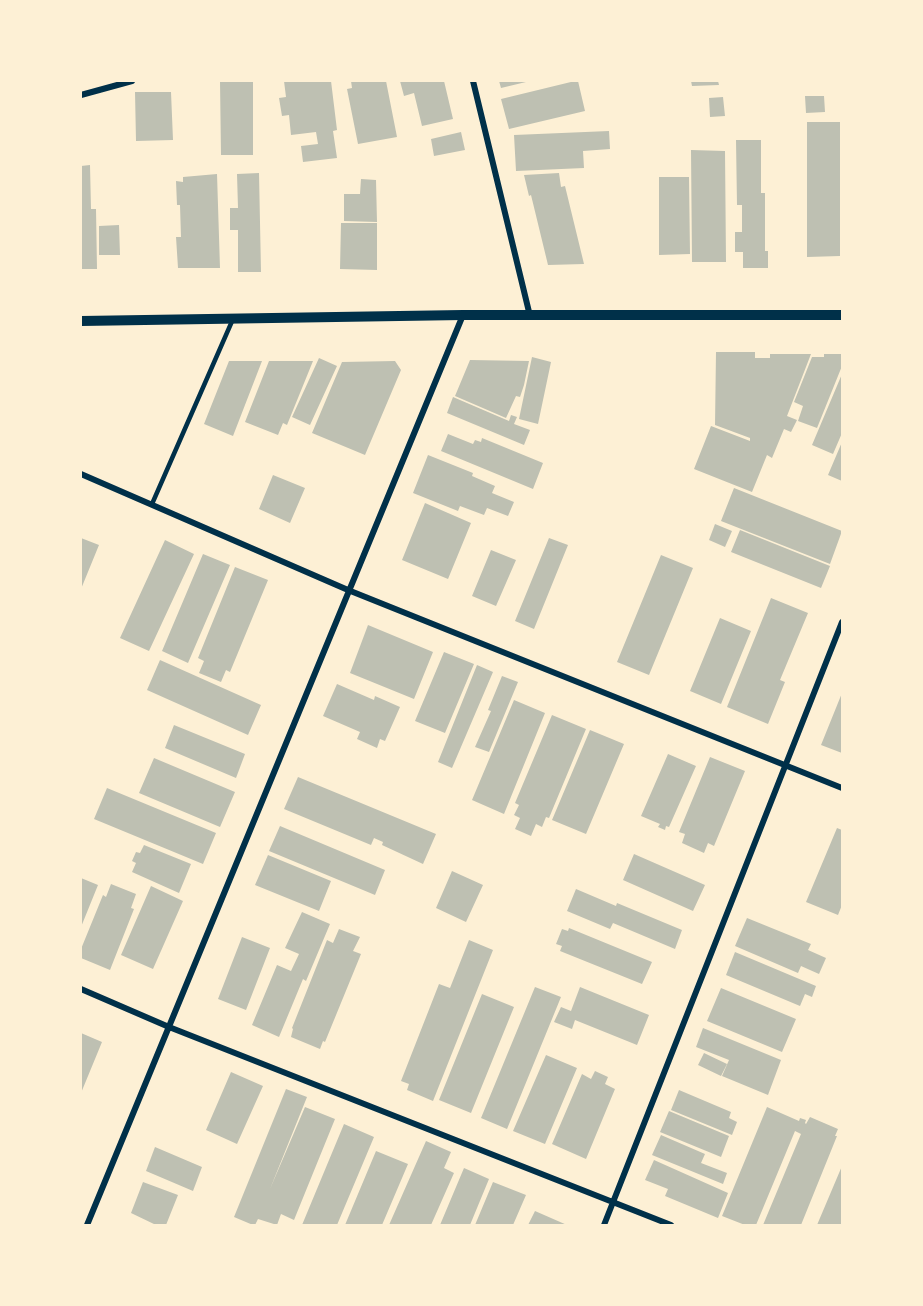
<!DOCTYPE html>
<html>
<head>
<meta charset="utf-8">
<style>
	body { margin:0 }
	#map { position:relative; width:923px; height:1306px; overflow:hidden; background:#fdf0d5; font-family:"Open Sans",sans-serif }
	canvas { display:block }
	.frame { position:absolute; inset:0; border:82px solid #fdf0d5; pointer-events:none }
</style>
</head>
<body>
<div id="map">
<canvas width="923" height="1306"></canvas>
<div class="frame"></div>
</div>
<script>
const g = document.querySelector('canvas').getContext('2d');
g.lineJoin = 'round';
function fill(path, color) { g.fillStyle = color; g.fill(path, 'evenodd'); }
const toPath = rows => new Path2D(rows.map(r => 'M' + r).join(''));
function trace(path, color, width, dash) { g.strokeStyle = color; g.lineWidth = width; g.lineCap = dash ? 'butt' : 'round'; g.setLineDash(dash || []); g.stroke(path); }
const building = toPath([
	[220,81,253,81,253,155,221,155],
	[284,81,331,81,337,130,333,131,337,158,303,162,301,146,318,144,316,132,291,135,289,115,282,116,279,98,286,97],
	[351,81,386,81,397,137,358,144,347,89,352,88],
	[400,81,444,81,453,119,422,126,414,93,404,96],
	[499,81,525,81,526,82,501,88],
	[575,81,578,81,585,111,509,129,501,99],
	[691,81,718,81,719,85,692,86],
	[135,92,171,92,173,140,136,141],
	[805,96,824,96,825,112,806,113],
	[723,97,725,116,710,117,709,98],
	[807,122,840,122,840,256,807,257],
	[609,131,610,149,583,151,584,168,516,171,514,135],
	[461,132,465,150,434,156,431,139],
	[736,140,761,140,761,193,765,193,765,251,768,251,768,268,743,268,743,252,735,252,735,232,742,232,742,205,737,205],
	[691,150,725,151,726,262,692,262],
	[90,165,91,209,96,209,97,269,81,269,81,166],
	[259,173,261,272,238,272,238,230,230,230,230,208,238,208,237,174],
	[559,173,561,187,565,186,584,264,548,265,531,195,529,196,524,175],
	[217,174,220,268,178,268,176,237,181,237,180,205,177,205,176,181,183,182,183,177],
	[659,177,689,177,690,254,659,255],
	[361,179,376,180,377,222,344,221,344,194,360,194],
	[341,223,377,223,377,270,340,269],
	[119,225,120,255,99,255,99,226],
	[716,352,755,352,755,358,770,358,770,354,811,354,787,416,797,420,791,432,784,429,772,458,767,455,752,492,694,469,711,426,750,441,750,438,715,425],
	[824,354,842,354,842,366,817,428,798,421,803,406,794,402,812,357,824,357],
	[532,357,551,362,538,424,519,419],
	[319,358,337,366,310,425,292,417],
	[470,360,529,361,524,385,520,397,516,396,506,418,455,396],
	[229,361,262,361,233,436,204,424],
	[269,361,313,361,287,425,283,423,278,435,245,422],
	[395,361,401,370,365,455,312,433,342,362],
	[842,374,842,433,833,454,812,445],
	[453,397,509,421,511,415,517,417,514,424,530,430,524,445,447,413],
	[448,434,473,444,475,440,481,442,482,438,543,463,533,489,441,451],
	[842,442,842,481,828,475],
	[428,455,473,473,472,476,495,486,492,493,514,502,508,516,487,508,484,515,460,506,458,511,413,493],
	[273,475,305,488,290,523,259,509],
	[734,488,842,531,830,564,721,521],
	[425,503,471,523,448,579,402,560],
	[715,524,732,531,725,547,709,540],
	[740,530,830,566,821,588,731,552],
	[81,538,99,545,81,589],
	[549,538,568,545,534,629,515,621],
	[165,540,194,554,149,651,120,638],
	[491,550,516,560,496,606,472,596],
	[203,554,230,565,188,663,162,651],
	[661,555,693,568,649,675,617,662],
	[235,567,268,580,230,672,226,670,221,682,199,673,204,661,198,658],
	[771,598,808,613,780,680,785,682,768,724,727,707],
	[720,618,751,631,721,704,690,691],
	[368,625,433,652,414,699,350,673],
	[444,652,474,664,445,733,415,721],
	[160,660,261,705,248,735,147,690],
	[477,665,493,672,452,768,438,762],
	[502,676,518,682,489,752,475,747,491,711,488,710],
	[337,684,374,700,375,696,400,707,385,741,380,739,377,748,357,739,360,732,323,716],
	[842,693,842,753,821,745],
	[514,700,545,713,504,814,472,800],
	[552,715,586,729,549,818,546,817,542,827,536,824,531,836,515,829,520,818,514,815,519,805,515,803],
	[174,725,245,754,236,778,165,748],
	[590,730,624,744,586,834,552,820],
	[668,754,696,766,669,827,666,826,665,830,658,827,660,824,641,816],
	[710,757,745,771,714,846,708,843,704,853,682,843,685,834,679,832],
	[154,758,235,792,220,827,139,793],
	[298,777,436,834,423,864,382,845,383,842,374,838,371,845,284,809],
	[107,788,216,833,203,864,94,819],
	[280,826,385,870,375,895,269,851],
	[837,828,842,830,842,905,838,915,806,902],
	[144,845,191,864,179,893,132,872,136,863,132,861,136,852,140,853],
	[634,854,705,885,693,911,623,880],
	[268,855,331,881,319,911,255,885],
	[452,871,483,885,466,922,436,908],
	[81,878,98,885,81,927],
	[111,884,136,894,131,908,134,909,110,970,81,958,81,949,103,895,106,897],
	[151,886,183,901,153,969,121,955],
	[576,889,616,906,617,903,682,930,675,949,613,923,610,929,567,911],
	[302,912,330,924,306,981,303,979,279,1037,252,1025,277,965,291,971,299,954,285,948],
	[747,918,811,944,808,950,826,958,819,974,801,966,798,973,735,946],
	[569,928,652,962,642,984,560,951,562,946,556,944,562,929,568,931],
	[339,929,360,937,353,951,361,954,325,1042,323,1041,320,1049,291,1037,293,1029,292,1028,327,940,333,943],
	[242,937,270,948,246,1010,218,999],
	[469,940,493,950,433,1101,407,1090,409,1084,401,1081,439,984,450,988],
	[735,952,816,986,812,997,805,994,800,1006,726,975],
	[535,987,561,997,507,1129,481,1118],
	[580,987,649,1015,637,1045,575,1020,572,1029,554,1022,561,1007,571,1011],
	[721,988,796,1019,782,1052,707,1021],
	[482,994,514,1007,471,1113,439,1100],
	[703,1028,781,1060,768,1095,722,1076,729,1060,696,1047],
	[81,1033,102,1042,81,1093],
	[704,1053,727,1064,721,1076,698,1065],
	[546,1055,577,1068,545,1144,513,1131],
	[595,1071,608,1077,605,1084,615,1089,586,1159,552,1144,582,1074,591,1079],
	[231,1072,263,1086,237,1144,206,1130],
	[286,1089,307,1097,270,1189,305,1107,335,1119,294,1220,281,1214,277,1225,258,1219,255,1225,253,1225,234,1217],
	[679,1090,731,1112,729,1118,737,1122,732,1135,671,1110],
	[767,1107,799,1121,800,1118,806,1120,805,1123,806,1124,810,1117,838,1129,835,1136,837,1136,801,1225,763,1225,801,1134,795,1131,756,1225,745,1225,722,1216],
	[669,1111,729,1136,721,1157,660,1132],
	[344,1124,374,1137,337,1225,302,1225],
	[661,1135,705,1154,701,1163,727,1173,723,1184,652,1155],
	[426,1141,451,1152,444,1168,454,1173,431,1225,389,1225],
	[155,1147,202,1167,193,1191,146,1171],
	[376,1151,408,1164,382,1225,345,1225],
	[654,1160,728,1193,718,1218,665,1196,668,1189,645,1180],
	[842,1166,842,1225,817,1225],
	[464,1168,489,1179,470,1225,440,1225],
	[143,1182,178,1195,166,1225,156,1225,131,1213],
	[493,1182,526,1195,513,1225,475,1225],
	[535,1211,567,1225,528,1225]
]);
const service = toPath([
	[152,504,233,319]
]);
const minor = toPath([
	[473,81,530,316],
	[81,95,132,81],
	[81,474,348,590,842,788],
	[81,989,169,1027,671,1225],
	[87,1225,463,315],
	[604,1225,842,622]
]);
const tertiary = toPath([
	[81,321,463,315,842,315]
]);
fill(building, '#bec0b2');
trace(service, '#003049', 4.5);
trace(minor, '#003049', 6);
trace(tertiary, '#003049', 10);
</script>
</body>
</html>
